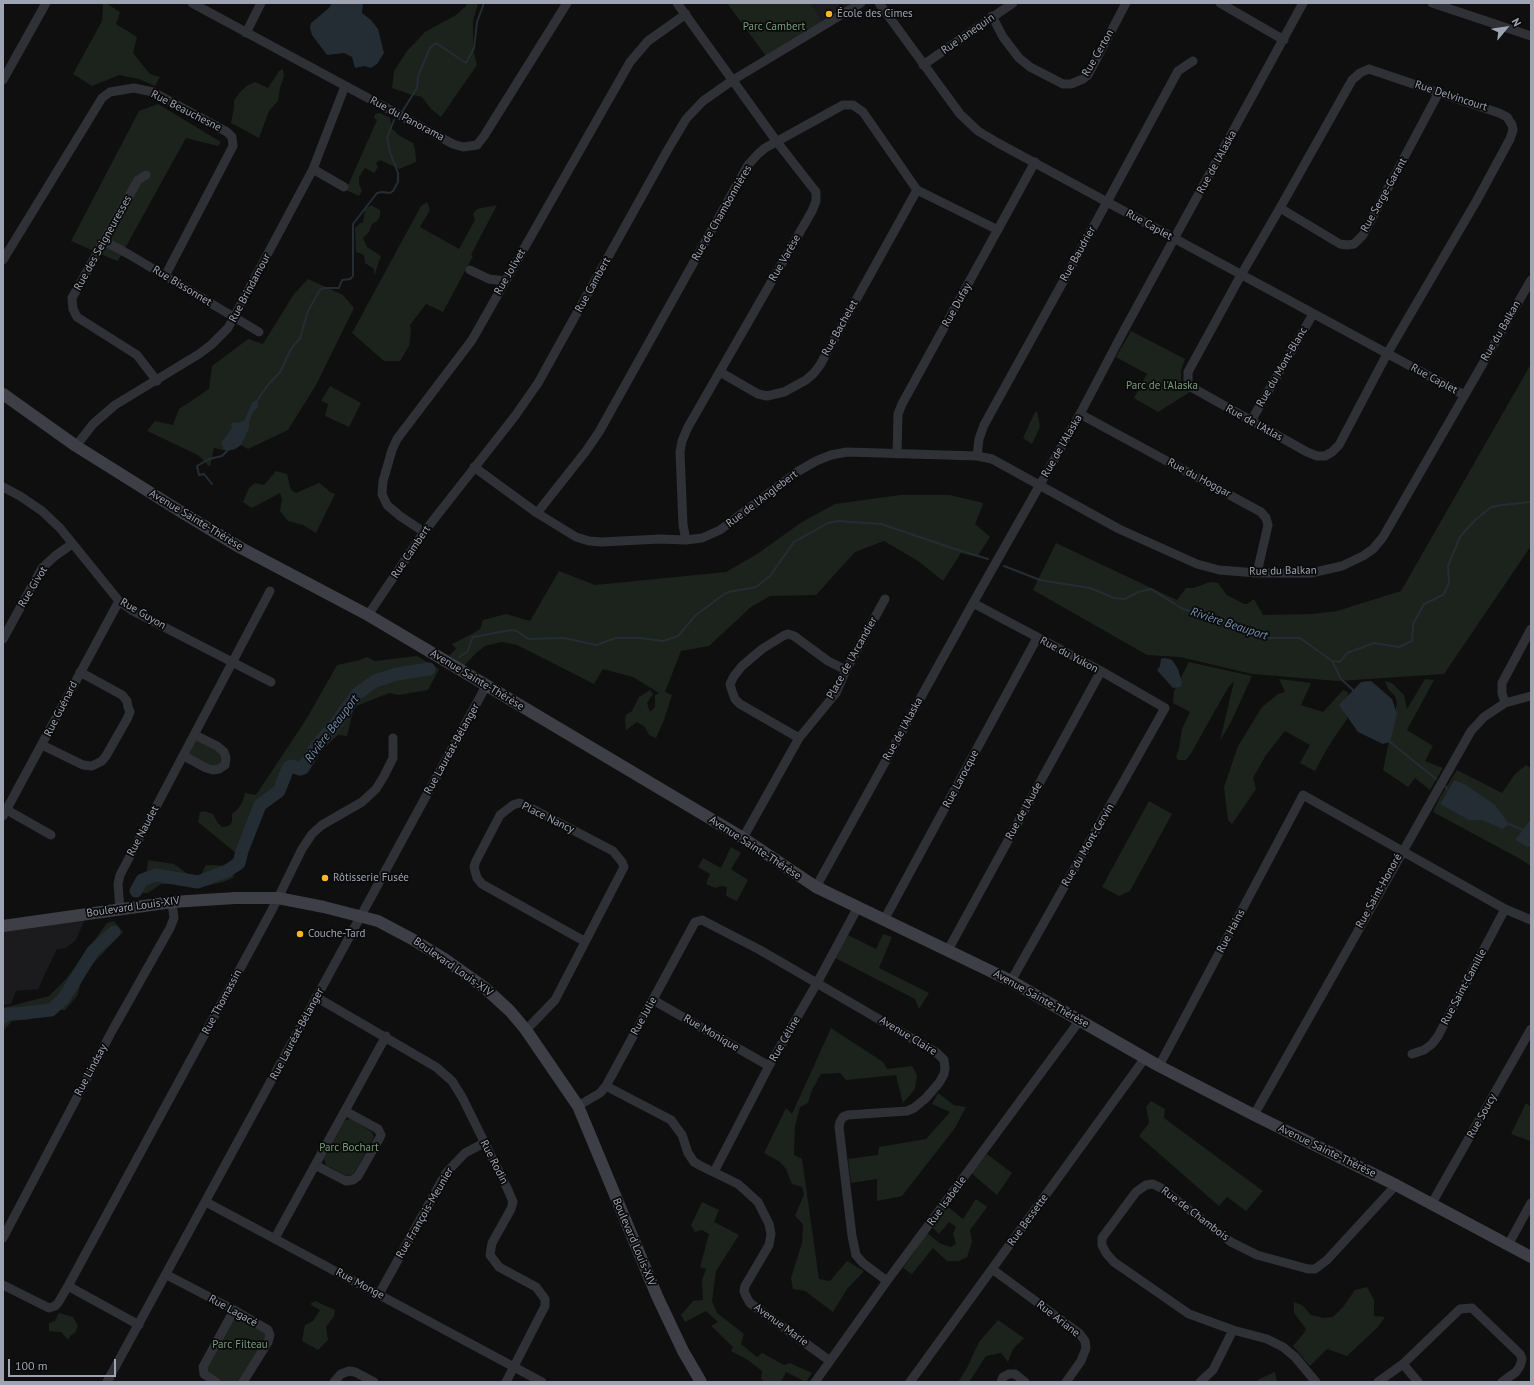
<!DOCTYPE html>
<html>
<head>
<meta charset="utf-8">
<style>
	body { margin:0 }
	#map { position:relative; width:1534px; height:1385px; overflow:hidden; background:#0f0f10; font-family:"PT Sans",sans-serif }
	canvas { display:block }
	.frame { position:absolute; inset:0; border:4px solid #9fa4b2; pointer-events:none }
	.north { position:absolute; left:1486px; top:8px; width:40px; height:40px; -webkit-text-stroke:3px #0a0a0b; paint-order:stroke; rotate:61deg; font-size:11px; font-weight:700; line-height:16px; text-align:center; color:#9fa4b2 }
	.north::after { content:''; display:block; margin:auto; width:14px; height:18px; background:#9fa4b2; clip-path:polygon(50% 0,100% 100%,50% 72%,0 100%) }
	.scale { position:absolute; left:8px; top:1359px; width:108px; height:18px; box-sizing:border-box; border:2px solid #9fa4b2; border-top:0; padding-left:5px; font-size:12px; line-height:14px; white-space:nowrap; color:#9fa4b2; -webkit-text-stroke:3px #0a0a0b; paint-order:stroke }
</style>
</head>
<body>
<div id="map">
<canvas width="1534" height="1385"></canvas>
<div class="frame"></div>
<div class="north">N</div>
<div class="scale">100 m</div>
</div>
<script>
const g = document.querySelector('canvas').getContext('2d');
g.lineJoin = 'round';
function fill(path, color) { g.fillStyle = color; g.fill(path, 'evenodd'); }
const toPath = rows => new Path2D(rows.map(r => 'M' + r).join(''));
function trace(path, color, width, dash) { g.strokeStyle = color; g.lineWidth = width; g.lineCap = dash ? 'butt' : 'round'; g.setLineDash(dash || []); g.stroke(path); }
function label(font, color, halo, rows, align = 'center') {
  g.font = font + ' "PT Sans",sans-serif'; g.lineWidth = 3.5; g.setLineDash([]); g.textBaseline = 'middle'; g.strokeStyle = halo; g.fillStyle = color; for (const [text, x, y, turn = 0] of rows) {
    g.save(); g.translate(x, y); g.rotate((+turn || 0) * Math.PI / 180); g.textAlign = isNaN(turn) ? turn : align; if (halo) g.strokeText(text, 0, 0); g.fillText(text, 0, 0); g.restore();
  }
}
const built = toPath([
	[810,3,857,3,824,24],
	[87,914,76,940,66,948,57,949,38,989,16,991,11,1004,3,1005,3,926]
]);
const green = toPath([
	[103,3,106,3,120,12,116,24,137,37,133,53,150,74,160,77,155,86,139,79,119,75,92,86,73,74,102,21],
	[467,3,478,3,473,21,473,50,477,65,441,117,431,109,422,97,409,94,392,88,394,71,407,51,425,32,456,15,466,6],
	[727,3,810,3,824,24,768,59],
	[283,69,284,76,280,88,278,101,269,111,259,138,231,123,234,108,234,100,242,90,248,85,255,82,268,88,279,71],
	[158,104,221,142,218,146,186,138,118,261,112,259,71,241,139,111],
	[380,113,390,118,392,129,400,136,413,143,415,149,416,162,399,169,380,160,376,163,378,167,374,173,365,168,359,177,359,184,362,191,359,196,346,190,377,120,374,118,375,114],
	[427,202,430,210,420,227,459,249,475,220,473,214,477,209,497,205,471,255,473,256,443,312,426,304,410,325,411,330,409,346,400,361,384,361,352,333,421,206],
	[371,205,380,210,380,216,377,221,372,224,369,232,363,238,367,247,381,256,374,276,374,269,365,263,364,255,356,252,355,228,360,223,363,223,365,209],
	[308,279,343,295,354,308,316,385,288,430,248,449,241,445,235,449,227,451,214,448,210,467,198,455,147,431,155,421,173,425,179,409,209,389,212,366,248,339,263,344,294,294],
	[1131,331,1185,359,1181,370,1181,380,1190,392,1158,412,1134,398,1147,374,1116,357],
	[1531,364,1531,546,1444,674,1338,681,1252,674,1180,657,1147,655,1033,590,1056,543,1177,600,1186,588,1193,588,1210,582,1218,583,1227,595,1244,604,1247,604,1254,599,1263,615,1313,614,1337,611,1401,591],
	[330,386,361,403,349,427,325,416,328,404,321,401],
	[1037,411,1040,427,1032,444,1023,438,1034,414],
	[276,471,287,474,291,490,296,493,319,483,327,489,330,492,335,494,316,533,303,525,288,521,280,511,282,499,280,493,252,508,243,502,249,488,255,483,264,485],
	[900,495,950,495,983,503,980,512,975,524,990,537,977,557,961,553,943,581,918,561,884,541,855,552,816,595,770,596,751,607,709,646,681,651,665,692,672,695,664,720,656,738,649,735,645,727,637,722,626,730,625,720,626,715,632,711,639,697,650,690,653,694,647,703,650,712,655,707,655,695,659,693,633,677,603,669,594,684,517,645,502,642,485,646,476,653,463,667,448,657,456,649,452,644,472,634,480,629,483,620,506,614,530,621,559,571,595,585,726,572,757,554,802,522,835,504],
	[417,656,439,669,428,690,399,695,389,693,354,707,347,736,338,735,324,748,305,768,287,774,282,794,262,812,242,851,237,854,198,822,200,812,204,811,213,814,217,822,222,827,229,826,232,822,232,814,238,809,243,801,245,793,256,795,307,718,337,665,360,660,367,657,375,661],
	[1189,662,1252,676,1232,720,1220,741,1234,681,1228,688,1209,721,1192,752,1186,760,1178,760,1176,757,1179,748,1182,729,1190,712,1173,703,1174,691],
	[1279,679,1311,683,1301,705,1323,712,1343,690,1348,692,1347,719,1328,747,1315,771,1300,763,1310,745,1285,731,1266,755,1253,778,1256,789,1232,824,1228,820,1224,787,1238,746,1262,707,1278,694,1285,692],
	[1425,679,1434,680,1407,730,1433,746,1425,761,1443,768,1430,790,1415,778,1408,787,1383,770,1397,703,1395,696,1388,689,1385,681,1392,683,1404,695,1407,709],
	[195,735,224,752,219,769,184,756],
	[1526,765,1531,768,1531,819,1516,840,1527,847,1531,848,1531,866,1522,860,1433,812,1440,797,1457,770,1502,793,1515,774],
	[1454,780,1502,829,1482,819,1440,804],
	[1149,801,1172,814,1130,891,1119,896,1102,887],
	[731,847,741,853,731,869,748,880,737,901,726,896,727,887,722,886,715,888,706,884,710,874,698,867,703,858,721,868],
	[148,860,174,864,188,874,187,884,161,884,148,893,132,893,134,884,147,870],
	[206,865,236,866,233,878,223,882,197,888,200,876],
	[114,921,123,932,84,973,77,996,65,1010,58,1010,26,1020,13,1020,3,1031,3,1008,49,996,66,979,107,923],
	[883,934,892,937,879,968,929,993,919,1009,915,999,835,958,848,935,876,949],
	[831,1028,883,1062,887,1069,912,1066,917,1075,915,1089,903,1103,896,1075,846,1080,840,1073,821,1074,812,1090,808,1103,800,1107,795,1126,794,1155,802,1159,819,1279,830,1281,847,1261,864,1271,847,1289,833,1312,805,1291,793,1289,791,1278,802,1243,803,1224,795,1216,804,1194,802,1187,792,1184,786,1169,780,1162,764,1153,786,1108,792,1114],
	[938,1093,954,1105,966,1107,955,1128,902,1196,877,1201,877,1179,851,1183,848,1159,878,1155,879,1147,926,1139,950,1112,932,1104],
	[1151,1101,1165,1109,1164,1118,1263,1191,1246,1211,1227,1197,1219,1206,1139,1136,1149,1123,1146,1107],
	[1526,1103,1531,1107,1530,1141,1511,1134],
	[351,1119,372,1132,374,1137,353,1175,347,1176,326,1165,324,1159,345,1120],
	[987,1154,1012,1173,997,1195,971,1173],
	[976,1199,987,1207,970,1230,972,1242,967,1257,959,1261,947,1261,933,1248,912,1274,903,1268,927,1233,941,1244,951,1247,956,1244,953,1234,956,1227,949,1222,939,1234,932,1227,948,1207,963,1219],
	[702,1202,719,1210,714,1222,739,1235,716,1271,712,1301,717,1313,744,1334,741,1344,757,1357,762,1353,784,1365,790,1363,812,1373,806,1382,786,1372,781,1382,765,1382,761,1379,762,1371,748,1360,731,1351,733,1347,711,1326,718,1322,706,1311,685,1322,681,1315,693,1301,703,1300,702,1280,706,1269,700,1267,709,1234,702,1230,695,1232,691,1225],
	[1367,1287,1374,1300,1374,1316,1385,1317,1377,1328,1347,1356,1327,1349,1310,1366,1293,1346,1304,1333,1306,1329,1294,1313,1294,1302,1302,1305,1311,1315,1324,1318,1333,1317,1343,1307,1355,1290],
	[315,1301,335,1310,334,1316,326,1327,328,1340,318,1350,302,1341,305,1325,313,1321,320,1310,310,1304],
	[234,1310,270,1335,243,1382,216,1382,204,1374],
	[59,1313,73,1317,78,1326,75,1333,71,1335,68,1340,61,1332,49,1331,49,1323,55,1321],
	[998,1320,1024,1338,1013,1349,1008,1362,1001,1353,986,1356,969,1382,958,1382,967,1368,979,1342],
	[1275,1372,1277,1382,1256,1382,1259,1379]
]);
const water = toPath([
	[332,3,363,3,362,13,371,20,378,29,384,53,377,64,371,68,364,66,355,68,352,57,344,53,327,55,312,35,310,28,311,23,329,8],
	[258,399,258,407,253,412,249,421,249,428,241,445,235,449,227,451,224,449,221,443,232,428,231,424,234,422,237,423,244,421,252,403],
	[1165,658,1172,660,1178,669,1182,683,1180,687,1173,688,1157,670,1160,666,1161,659],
	[1371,681,1392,699,1397,714,1390,742,1383,744,1358,732,1339,705,1361,682],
	[1454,780,1466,785,1495,805,1509,824,1502,829,1482,820,1469,820,1440,804],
	[1531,819,1531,848,1527,847,1515,840]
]);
const stream = toPath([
	[402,112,417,88,418,76,430,48,436,43,466,63,474,48,477,22,484,3],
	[258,399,268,385,280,372,291,349,300,338,308,311,320,290,323,288,339,288,342,280,350,279,353,276,353,224,377,193,382,192,390,193,393,191,398,182,398,173,390,152,387,138,394,120],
	[212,484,204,474,199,475,197,466,209,459,222,456,227,451],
	[1004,566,1040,580,1090,588,1114,598,1125,599,1138,592,1151,589,1181,608,1266,638,1300,638,1332,661,1340,662,1347,653,1374,643,1399,647,1412,641,1413,624,1424,604,1443,595,1449,583,1448,566,1460,537,1474,521,1491,507,1502,505,1531,502],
	[459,657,467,652,473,637,511,630,517,631,528,639,564,638,596,645,616,638,640,638,663,641,678,636,695,616,720,597,728,592,756,587,770,576,794,542,828,523,838,521,881,524,955,549,988,559],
	[1332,661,1341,679,1353,690],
	[1390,742,1436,779],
	[1446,787,1447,789],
	[1509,824,1523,830]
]);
const river = toPath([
	[136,891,142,880,156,875,198,882,227,871,239,863,242,851,260,805,279,791,288,768,291,766,300,769,303,768,318,744,334,726,357,694,375,681,397,674,429,669],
	[3,1017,6,1014,15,1014,51,1010,64,998,93,951,114,932]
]);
const street = toPath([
	[192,3,453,144,463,147,477,145,484,136,567,3],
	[677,3,777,142,816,192,816,201,812,211,688,427,682,441,680,452,683,525,686,540],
	[879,3,960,114,978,131,998,143,1464,395],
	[1220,3,1284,40],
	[1432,3,1531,36],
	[992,16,1003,37,1019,58,1030,67,1063,84,1071,84,1083,79,1088,75,1126,3],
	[246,33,261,3],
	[923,65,1013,3],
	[1369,69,1499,113,1507,117,1512,125,1513,130,1510,139,1477,200,1387,354,1339,445,1332,452,1325,456,1317,456,1307,452,1200,392,1191,387,1188,382,1188,372,1241,275,1280,208,1352,80,1360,73,1369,69],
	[3,80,46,3],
	[313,169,344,187],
	[146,175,138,180,72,298,73,309,77,317,137,355,157,381],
	[1280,208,1340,244,1347,245,1354,244,1363,235,1439,92],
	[104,241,130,255,259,332],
	[3,260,102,98,110,92,134,88,153,92,227,132,232,137,233,146,165,276],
	[470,270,489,279,505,281],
	[720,372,758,394,767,396,784,392,806,380,814,373,820,365,917,190],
	[1080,414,1261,512,1266,518,1268,525,1257,573],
	[1251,421,1313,314],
	[76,446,93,424,115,405,199,354,211,345,228,328,313,169,345,86],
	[897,454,898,414,902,404,1035,162],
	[977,456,979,439,984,425,1107,202,1178,71,1193,61],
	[474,467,537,513,576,537,589,541,602,542,660,539,686,540,702,538,720,530,797,472,816,461,831,455,847,452,977,456,992,459,1119,529,1197,564,1219,570,1257,573,1311,573,1342,566,1363,556,1373,549,1383,537,1531,280],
	[3,487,20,496,42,511,60,528,119,601,133,611,271,682],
	[537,513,586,451,599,432,748,165,758,154,765,148,843,105,853,105,863,112,917,190,998,230],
	[424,532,400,516,387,505,382,494,383,481,392,450,397,439,472,340,630,62,648,41,686,14],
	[973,603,1101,671,1165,708,1011,981],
	[368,615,424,532,515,416,538,383,667,151,686,119,703,101,733,80,861,3],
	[3,639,42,568,55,556,72,544],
	[1505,703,1502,693,1502,683,1531,629],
	[799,738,740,704,735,699,732,691,730,684,734,676,742,666,762,649,783,636,788,634,794,636,828,661,846,670],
	[42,745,83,765,92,766,102,761,106,756,127,719,130,712,128,707,127,701,122,695,80,672],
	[184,756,206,768,213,770,219,769,225,765,226,758,224,752,217,746,195,735],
	[7,810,51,835],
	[3,816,119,601],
	[743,838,799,738,836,693,846,670,885,599],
	[816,887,973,603,1080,414,1122,334,1303,3],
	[120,909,118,884,120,875,270,591],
	[884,920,1037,638],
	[948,950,1101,671],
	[316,997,436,1067,452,1081,462,1097,508,1190,513,1202,511,1209,492,1243,490,1255,499,1267,536,1287,545,1299,545,1306,506,1382],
	[653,1000,769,1066],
	[526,1030,555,1000,624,867,622,862,613,851,525,805,519,803,513,805,500,815,476,861,474,867,477,878,482,884,584,941],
	[1412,1054,1424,1050,1432,1044,1438,1036,1505,909],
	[1159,1066,1303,795,1505,909,1531,920],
	[606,1086,671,1120,682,1135,688,1153,694,1162,701,1166,738,1184,758,1202,769,1224,771,1234,769,1245,745,1286,744,1291,746,1296,750,1303,830,1361],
	[578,1106,600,1093,606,1086,695,922,702,920,760,950,937,1053,944,1060,945,1068,944,1074,939,1083,926,1098,914,1108,907,1111,848,1115,843,1117,840,1122,839,1127,852,1236,856,1255,863,1263,887,1281],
	[1254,1115,1471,731,1484,717,1505,703,1531,696],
	[315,1165,346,1181,353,1180,358,1176,379,1139,381,1135,378,1129,345,1111],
	[714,1172,769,1066,817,983,858,907],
	[206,1202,542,1382],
	[1432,1203,1531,1029],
	[3,1238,112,1031,170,928,174,918,172,902],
	[275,1238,386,1036],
	[1508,1245,1531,1203],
	[992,1269,1079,1333,1085,1341,1086,1348,1081,1361,1066,1382],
	[167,1275,234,1310,268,1330,270,1335,268,1342,243,1382],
	[3,1285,49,1308,55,1306,58,1303,68,1286,139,1325],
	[68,1286,273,908,302,849,312,834,322,825,362,802,376,789,384,776,393,758,393,738],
	[379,1294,446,1173,465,1153,484,1143],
	[1403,1364,1418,1382],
	[107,1382,486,686],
	[216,1382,204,1374,203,1367,234,1310],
	[334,1382,341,1374,349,1371,355,1372,374,1382],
	[815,1382,887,1281,1080,1020],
	[910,1382,1145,1058],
	[1001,1382,1003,1377,1009,1374,1015,1374,1025,1382],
	[1200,1382,1213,1370,1233,1330],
	[1316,1382,1295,1357,1283,1347,1267,1339,1233,1330,1189,1314,1114,1262,1106,1253,1102,1245,1102,1238,1136,1192,1146,1185,1153,1184,1161,1188,1231,1242,1257,1255,1308,1269,1315,1269,1327,1260,1396,1185],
	[1378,1382,1403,1364,1460,1309,1472,1308,1520,1354,1522,1359,1520,1366,1516,1372,1502,1382]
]);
const secondary = toPath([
	[3,394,76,446,183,513,241,548,368,615,449,663,743,838,816,887,1011,981,1159,1066,1254,1115,1396,1185,1531,1257],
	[3,926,172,902,235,898,278,898,324,907,378,921,412,939,443,958,485,988,510,1011,526,1030,578,1106,657,1296,683,1351,701,1382]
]);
const markers = [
	[829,14,4,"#f9b61e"],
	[325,878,4,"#f9b61e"],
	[300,934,4,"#f9b61e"]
];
const poiNames = [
	["École des Cimes",837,14],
	["Rôtisserie Fusée",333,878],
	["Couche-Tard",308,934]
];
const parkNames = [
	["Parc Cambert",774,27],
	["Parc de l'Alaska",1162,386],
	["Parc Bochart",349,1148],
	["Parc Filteau",240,1345]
];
const streetNames = [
	["Rue Janequin",968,34,-35],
	["Rue Certon",1098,53,-60],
	["Rue Delvincourt",1451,96,18],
	["Rue Beauchesne",186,111,27],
	["Rue du Panorama",407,119,28],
	["Rue de l'Alaska",1217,162,-61],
	["Rue Serge-Garant",1384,195,-61],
	["Rue de Chambonnières",722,213,-60],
	["Rue Caplet",1149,225,29],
	["Rue des Seigneuresses",103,243,-61],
	["Rue Baudrier",1078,254,-61],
	["Rue Varèse",785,258,-60],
	["Rue Jolivet",510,272,-60],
	["Rue Cambert",593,285,-61],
	["Rue Bissonnet",182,286,31],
	["Rue Brindamour",250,288,-62],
	["Rue Dufay",957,305,-61],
	["Rue Bachelet",840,328,-61],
	["Rue du Balkan",1501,331,-60],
	["Rue du Mont-Blanc",1282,367,-60],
	["Rue Caplet",1434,379,28],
	["Rue de l'Atlas",1254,423,29],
	["Rue de l'Alaska",1062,446,-60],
	["Rue du Hoggar",1199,478,28],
	["Rue de l'Anglebert",762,499,-37],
	["Avenue Sainte-Thérèse",196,520,31],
	["Rue Cambert",411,552,-56],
	["Rue du Balkan",1283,571,-1],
	["Rue Givot",33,587,-59],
	["Rue Guyon",143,614,30],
	["Rue du Yukon",1069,655,28],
	["Place de l'Arcandier",852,658,-61],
	["Avenue Sainte-Thérèse",477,680,31],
	["Rue Guénard",61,709,-63],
	["Rue de l'Alaska",903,729,-61],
	["Rue Lauréat-Bélanger",452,749,-61],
	["Rue Larocque",961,779,-62],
	["Rue de l'Aude",1024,811,-61],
	["Place Nancy",548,818,26],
	["Rue Naudet",143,831,-62],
	["Rue du Mont-Cervin",1088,845,-60],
	["Avenue Sainte-Thérèse",755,848,33],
	["Rue Saint-Honoré",1379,891,-61],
	["Boulevard Louis-XIV",133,907,-8],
	["Rue Hains",1231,931,-62],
	["Boulevard Louis-XIV",453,967,35],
	["Rue Saint-Camille",1464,987,-62],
	["Avenue Sainte-Thérèse",1041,999,29],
	["Rue Thomassin",222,1002,-62],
	["Rue Julie",644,1016,-61],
	["Rue Monique",711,1033,30],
	["Rue Lauréat-Bélanger",297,1034,-62],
	["Avenue Claire",908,1036,31],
	["Rue Céline",785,1039,-60],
	["Rue Lindsay",91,1070,-62],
	["Rue Soucy",1482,1116,-61],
	["Avenue Sainte-Thérèse",1327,1151,26],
	["Rue Rodin",494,1162,63],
	["Rue Isabelle",947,1201,-54],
	["Rue François-Meunier",425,1213,-60],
	["Rue de Chambois",1195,1214,37],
	["Rue Bessette",1028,1220,-54],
	["Boulevard Louis-XIV",634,1242,67],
	["Rue Monge",360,1284,28],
	["Rue Lagacé",233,1311,29],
	["Rue Ariane",1058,1319,38],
	["Avenue Marie",781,1325,36]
];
const waterNames = [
	["Rivière Beauport",1229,624,18],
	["Rivière Beauport",332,729,-53]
];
fill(built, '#1b1b1d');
fill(green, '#1b231c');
fill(water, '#252d34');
trace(stream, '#252d34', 2);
trace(river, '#252d34', 13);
trace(street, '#303136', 9);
trace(secondary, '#3e3f46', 12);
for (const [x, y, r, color] of markers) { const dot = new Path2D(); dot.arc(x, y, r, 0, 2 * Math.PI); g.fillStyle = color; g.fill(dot); trace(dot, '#0a0a0b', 1.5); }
label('11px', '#9fa4b2', '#0a0a0b', poiNames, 'left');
label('11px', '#759e79', '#0a0a0b', parkNames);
label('11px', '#9fa4b2', '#0a0a0b', streetNames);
label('italic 12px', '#7492b0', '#0a0a0b', waterNames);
</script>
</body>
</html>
